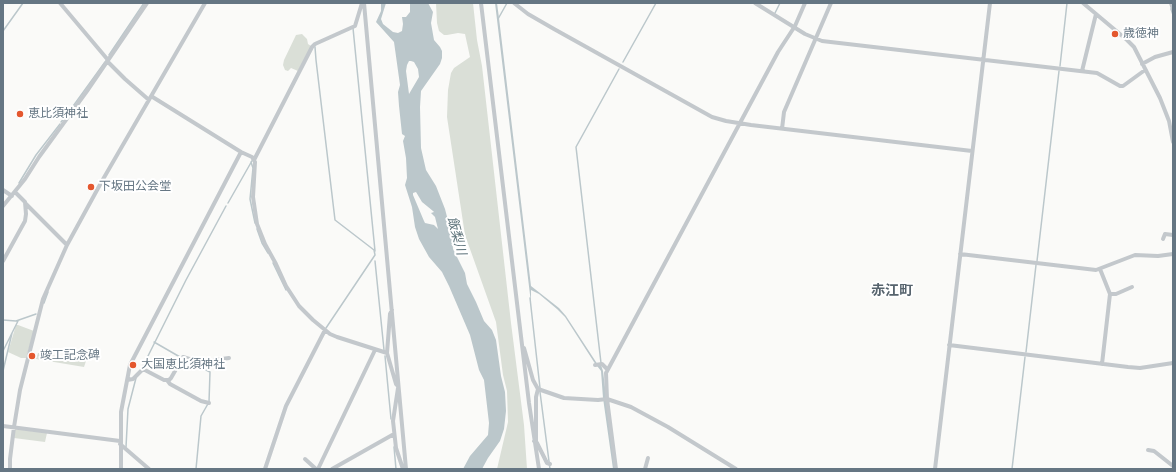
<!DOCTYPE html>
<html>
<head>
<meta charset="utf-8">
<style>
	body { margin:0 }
	#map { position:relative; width:1176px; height:472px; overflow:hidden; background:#fafaf8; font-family:"Varela Round",sans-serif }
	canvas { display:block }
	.frame { position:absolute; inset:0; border:4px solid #657683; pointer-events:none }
</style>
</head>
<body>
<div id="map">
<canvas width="1176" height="472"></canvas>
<div class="frame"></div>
</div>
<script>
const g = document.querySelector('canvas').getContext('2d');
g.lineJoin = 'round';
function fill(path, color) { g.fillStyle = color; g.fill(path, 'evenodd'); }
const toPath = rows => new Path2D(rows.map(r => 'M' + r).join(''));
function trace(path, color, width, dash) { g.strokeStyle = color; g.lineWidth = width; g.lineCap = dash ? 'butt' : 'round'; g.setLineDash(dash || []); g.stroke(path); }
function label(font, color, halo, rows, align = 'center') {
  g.font = font + ' "Varela Round","Noto Sans JP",sans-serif'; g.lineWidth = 4; g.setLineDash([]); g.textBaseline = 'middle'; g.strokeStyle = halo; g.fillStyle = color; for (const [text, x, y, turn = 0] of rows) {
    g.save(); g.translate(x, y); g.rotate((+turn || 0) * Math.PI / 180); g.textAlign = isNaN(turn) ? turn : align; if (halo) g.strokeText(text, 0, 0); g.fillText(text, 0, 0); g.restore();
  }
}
const green = toPath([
	[436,3,473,3,477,40,482,66,511,323,524,425,527,469,497,469,508,422,507,391,503,375,496,322,465,235,447,117,448,90,451,73,454,68,470,57,465,34,458,33,447,35,444,35,439,31,437,23],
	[302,34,307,39,308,44,311,46,298,71,291,68,288,71,285,70,283,65,284,60,296,35],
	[16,325,18,325,34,331,26,358,21,358,8,352],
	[38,353,39,353,86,361,84,367,36,359],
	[15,429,47,433,45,442,14,438]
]);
const water = toPath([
	[381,3,386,3,381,19,383,24,393,32,398,33,402,31,403,24,402,17,406,17,410,12,410,3,428,3,433,12,431,23,434,40,440,47,442,51,442,58,440,64,421,91,420,107,421,148,426,170,436,186,445,209,452,236,453,249,465,273,467,284,476,302,484,321,492,330,496,340,501,376,505,392,506,411,504,429,500,441,488,458,482,469,463,469,470,456,488,435,489,423,484,380,479,370,470,335,449,286,442,272,429,257,419,239,415,227,412,207,405,185,407,178,406,158,403,141,405,136,402,134,399,106,398,92,400,85,394,42,376,22,381,11],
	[409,61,411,61,414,62,418,69,419,77,409,94,406,71,407,65],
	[416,192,422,202,433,211,434,212,431,213,435,217,438,229,434,225,425,223,424,221,413,195,413,193],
	[495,3,497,3,499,18,531,286,559,308,566,316,596,362,598,365,601,365,603,371,615,469,613,469,603,398,601,371,594,362,565,317,557,309,539,294,531,290,531,303]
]);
const stream = toPath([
	[1171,9,1173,15],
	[775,13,780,3],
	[498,19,507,3],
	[353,28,375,251],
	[3,31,23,3],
	[315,47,316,60,335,220,374,250,375,255,326,328],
	[109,55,144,3],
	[623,62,656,3],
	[1060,66,1067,3],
	[71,109,105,62],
	[61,122,68,114],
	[251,162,253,168,250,199,255,223],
	[19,183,36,155,60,124],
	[228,203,253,159],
	[257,229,262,243,268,253],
	[375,261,384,350],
	[1037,261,1059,71],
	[273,263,286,290],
	[530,298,540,388],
	[44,303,48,292],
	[3,320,16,321,36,314],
	[154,342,180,357],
	[3,351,18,321],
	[1026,352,1036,265],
	[385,356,391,419],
	[186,360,210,372,209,402,201,416,196,469],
	[601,363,576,147,619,69],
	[142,368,186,280,226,206],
	[3,371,12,333],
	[540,392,550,469],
	[126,447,128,409,136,378],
	[394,447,396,469],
	[1012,469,1025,357]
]);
const minor = toPath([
	[60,3,108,60],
	[364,3,406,469],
	[481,3,529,403,539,469],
	[514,3,528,14,554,29,712,117,726,121,751,125,972,151],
	[755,3,805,34,822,41,1097,73,1120,86,1123,86,1145,70],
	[1083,3,1127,40,1134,47,1160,98,1169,121,1173,142],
	[1171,3,1173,9],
	[107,61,125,79,149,100],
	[1142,64,1155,57,1173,52],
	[1082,71,1096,14],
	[151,96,241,152,252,157,255,162,253,197,257,224,265,244,276,264,286,286,299,306,313,320,330,334,337,337,387,353],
	[782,129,784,112,831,3],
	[254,160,312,47,315,44,355,26,362,3],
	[3,190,12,196],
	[25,203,67,245],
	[3,206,25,179,39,157,87,91,147,3],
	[1163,239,1165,234,1173,235],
	[960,254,1096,270,1135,255,1158,256,1173,254],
	[3,261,25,221,26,214,25,202,15,192],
	[1100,269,1110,294,1102,364],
	[1110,294,1116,294,1132,287],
	[392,310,390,314,387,353,396,384,398,386],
	[949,345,1128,367,1140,368,1173,363],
	[524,348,533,380,538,389,564,398,598,400,607,399,631,407,668,427,736,469],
	[595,365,602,364,607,369],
	[127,380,133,379,143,369,164,380,169,380,171,378,183,357,199,362,229,358],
	[167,380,170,384,201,401,209,403],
	[398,388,393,421,396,448,403,469],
	[3,426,120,441],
	[534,441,537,443,547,463,550,464],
	[536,441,536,397,538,389],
	[120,444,149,469],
	[1148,450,1154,451,1173,466],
	[305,459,316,469],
	[10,469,10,459,14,427,20,390,43,299,67,245,102,181,205,3],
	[121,469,121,412,130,365,241,152],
	[265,469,286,406,325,330],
	[318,469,375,350],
	[332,469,394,434],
	[616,469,607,399,606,373,778,52,795,26,805,3],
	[645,469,648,458],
	[935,469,990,3]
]);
const markers = [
	[1115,34,4,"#e4572e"],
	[20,114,4,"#e4572e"],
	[91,187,4,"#e4572e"],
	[32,356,4,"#e4572e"],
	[133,365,4,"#e4572e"]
];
const poiNames = [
	["歳徳神",1123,34],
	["恵比須神社",28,114],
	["下坂田公会堂",99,187],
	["竣工記念碑",40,356],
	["大国恵比須神社",141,365]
];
const waterNames = [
	["飯梨川",456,236,75]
];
const quarterNames = [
	["赤江町",892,291]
];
fill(green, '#dadfd7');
fill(water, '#bbc7cb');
trace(stream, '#bbc7cb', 1.5);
trace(minor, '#c3c8cc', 4);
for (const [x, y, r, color] of markers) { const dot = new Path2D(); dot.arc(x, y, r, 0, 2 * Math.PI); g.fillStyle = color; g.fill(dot); trace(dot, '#fff', 1.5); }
label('12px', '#657683', '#fff', poiNames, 'left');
label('italic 13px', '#60757c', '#fff', waterNames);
label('bold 14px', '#57646e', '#fff', quarterNames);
</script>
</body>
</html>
